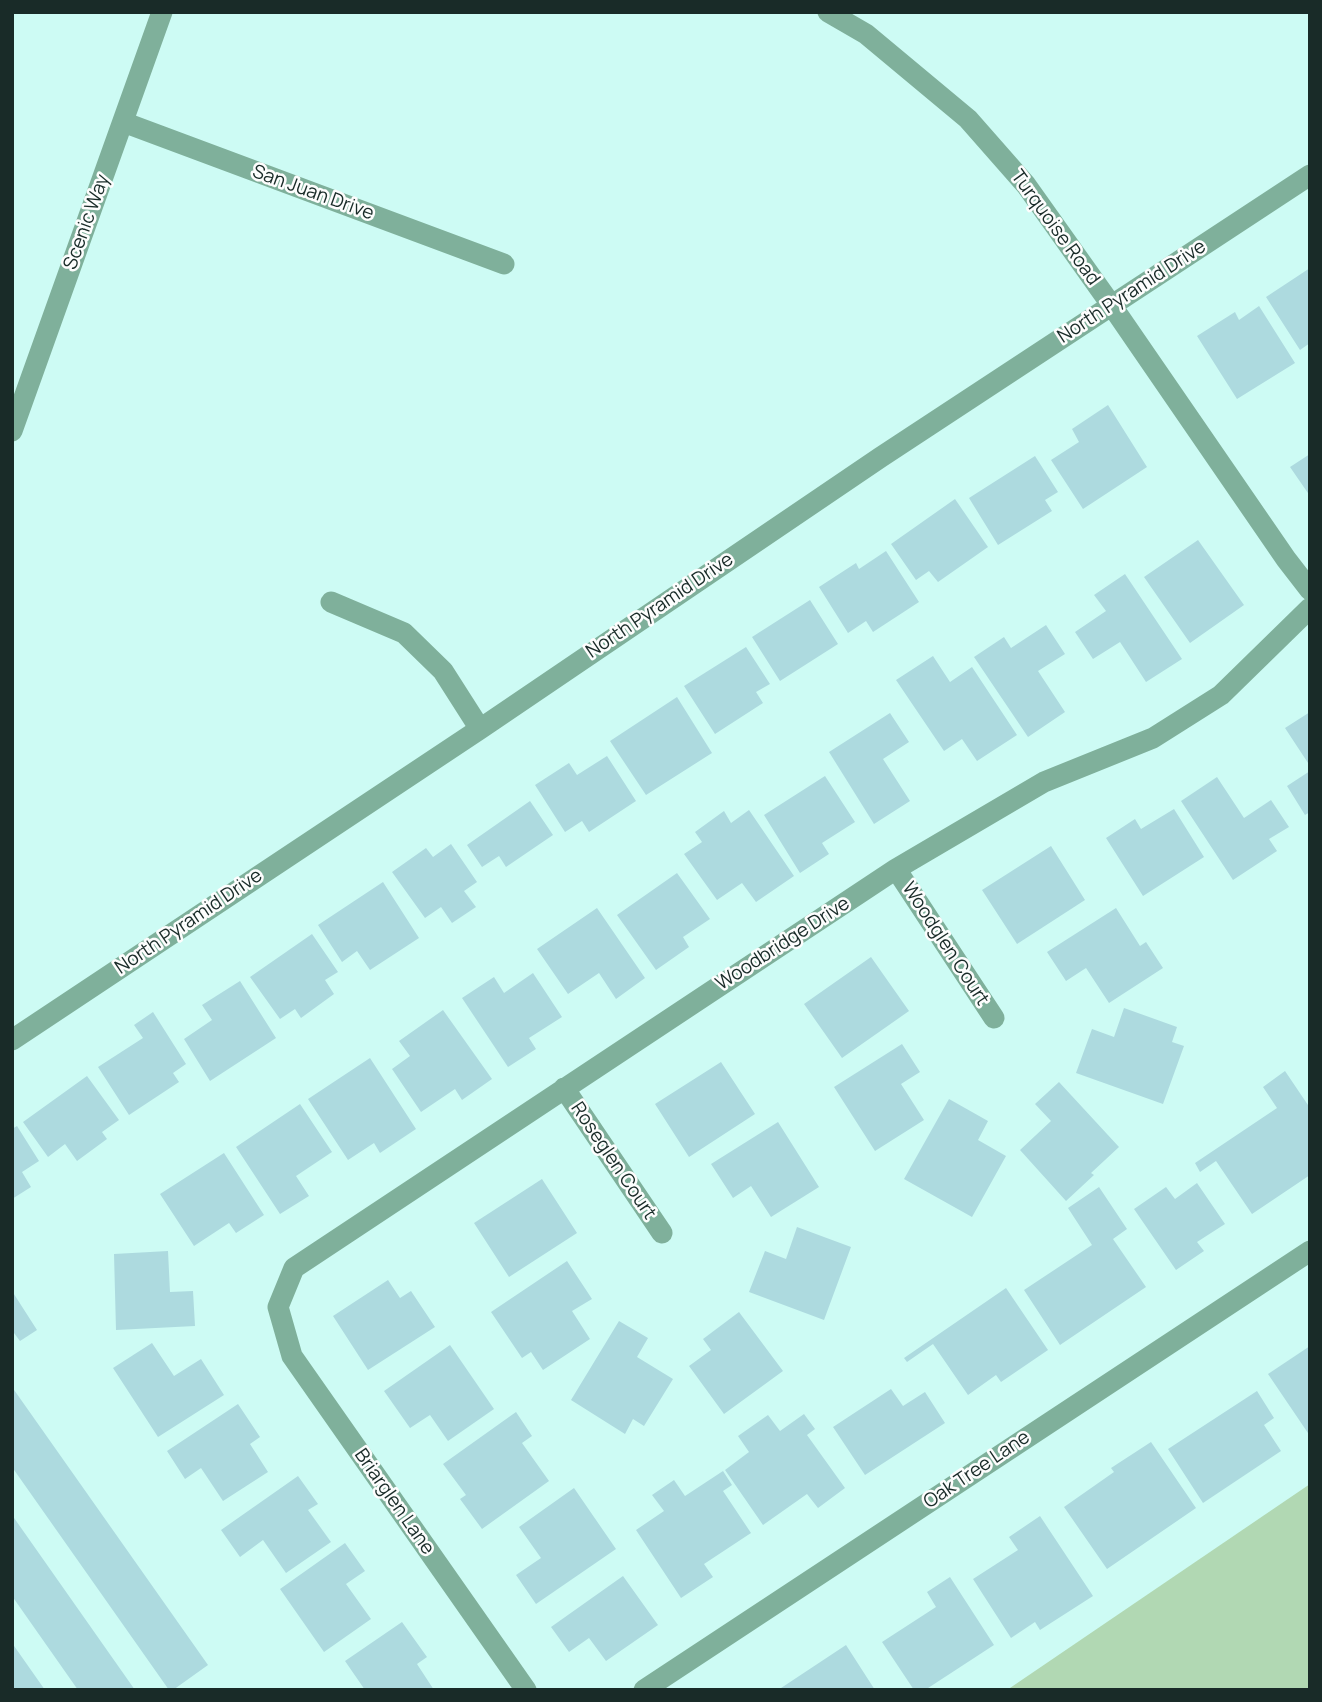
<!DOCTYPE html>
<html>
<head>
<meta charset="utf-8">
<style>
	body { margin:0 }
	#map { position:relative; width:1322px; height:1702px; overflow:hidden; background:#cdfbf4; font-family:Manrope,sans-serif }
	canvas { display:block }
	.frame { position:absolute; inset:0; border:14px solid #192b28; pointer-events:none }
</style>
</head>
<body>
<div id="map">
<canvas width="1322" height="1702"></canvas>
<div class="frame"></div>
</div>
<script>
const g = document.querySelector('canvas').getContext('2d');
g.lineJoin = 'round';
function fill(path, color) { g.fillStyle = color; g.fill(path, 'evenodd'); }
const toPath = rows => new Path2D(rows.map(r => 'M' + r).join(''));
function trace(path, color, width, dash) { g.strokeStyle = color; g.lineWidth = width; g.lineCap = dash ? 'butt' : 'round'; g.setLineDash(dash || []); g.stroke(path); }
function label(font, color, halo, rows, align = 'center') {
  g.font = font + ' Manrope,sans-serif'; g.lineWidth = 5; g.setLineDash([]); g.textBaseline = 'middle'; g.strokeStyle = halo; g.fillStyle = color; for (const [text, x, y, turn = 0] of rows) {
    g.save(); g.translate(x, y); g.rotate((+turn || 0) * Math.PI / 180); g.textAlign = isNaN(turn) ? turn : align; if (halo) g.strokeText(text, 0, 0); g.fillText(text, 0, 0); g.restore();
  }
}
const green = toPath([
	[1310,1484,1310,1690,1007,1690]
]);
const building = toPath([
	[1310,268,1310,343,1300,350,1266,297],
	[1259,306,1295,363,1237,399,1197,336,1235,312,1239,320],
	[1108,405,1147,467,1083,509,1051,460,1079,442,1072,429],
	[1310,454,1310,496,1290,467],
	[1035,456,1058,492,1045,500,1052,511,998,545,969,498],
	[955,499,988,547,938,582,929,571,916,580,891,544],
	[1198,540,1244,605,1190,643,1144,577],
	[886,551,919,602,873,632,866,621,848,633,819,587,856,563,859,569],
	[1125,574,1182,659,1146,682,1120,642,1093,659,1075,632,1106,611,1094,595],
	[810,600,838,644,780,681,752,637],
	[1046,625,1065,654,1038,671,1065,712,1028,737,974,657,1004,637,1011,648],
	[746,647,770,684,756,692,763,703,715,734,684,686],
	[933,656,950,682,972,667,1017,735,977,761,962,739,944,751,896,680],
	[677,697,712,753,646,795,610,741],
	[1310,712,1310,766,1285,728],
	[890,713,909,742,883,759,910,801,874,824,829,752],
	[607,756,636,801,589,832,582,821,565,832,535,785,569,763,577,775],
	[1310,771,1310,812,1305,815,1287,786],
	[825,776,855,822,822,843,829,854,800,873,764,815],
	[1217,777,1244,818,1271,800,1289,827,1269,839,1277,851,1233,880,1181,801],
	[530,801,553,835,506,867,499,856,482,867,467,845],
	[1174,809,1204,857,1143,896,1106,838,1135,819,1141,829],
	[749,810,794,876,756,902,742,883,717,900,684,854,702,842,695,832,724,811,731,823],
	[451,844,477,882,464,891,476,907,452,923,441,907,425,918,392,872,426,848,433,857],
	[1051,846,1085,900,1017,944,982,890],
	[677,873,710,919,683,937,689,947,656,970,617,915],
	[383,882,419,938,370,970,357,951,342,962,318,925],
	[597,908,645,978,616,999,599,973,568,994,537,949],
	[1116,908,1140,946,1146,942,1163,968,1109,1003,1086,968,1066,981,1047,952],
	[312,934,338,972,325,980,334,994,301,1018,295,1009,280,1019,250,977],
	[871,957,909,1011,842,1058,804,1004],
	[533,973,562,1017,529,1038,536,1049,508,1067,462,998,494,977,504,993],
	[240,981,276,1038,210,1081,184,1039,212,1020,202,1005],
	[1124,1008,1177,1027,1172,1042,1184,1046,1163,1104,1076,1073,1092,1029,1114,1037],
	[443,1010,492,1079,462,1100,455,1089,421,1112,392,1069,410,1056,399,1041],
	[153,1012,186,1064,173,1073,179,1082,129,1115,98,1067,143,1038,134,1025],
	[902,1044,920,1072,901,1084,924,1120,875,1151,834,1087],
	[370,1058,416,1129,380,1153,374,1143,348,1160,308,1099],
	[721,1062,755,1114,689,1157,655,1104],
	[1285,1071,1310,1108,1310,1175,1252,1214,1216,1161,1200,1172,1195,1163,1277,1108,1263,1087],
	[87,1076,119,1120,102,1132,107,1139,77,1161,65,1144,48,1157,23,1122],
	[1059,1082,1119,1147,1091,1173,1094,1175,1066,1201,1020,1150,1051,1121,1035,1104],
	[949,1099,988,1121,978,1140,1006,1156,972,1217,904,1179],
	[300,1104,332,1152,296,1176,309,1196,280,1214,236,1147],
	[778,1122,819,1187,771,1217,751,1186,733,1198,711,1164],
	[17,1126,39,1161,22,1172,31,1187,12,1199,12,1129],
	[224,1153,264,1215,236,1233,229,1223,194,1246,160,1194],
	[542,1179,577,1233,509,1277,474,1223],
	[1197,1183,1225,1224,1197,1242,1204,1251,1176,1270,1134,1209,1166,1187,1175,1199],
	[1099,1187,1127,1229,1113,1239,1146,1287,1060,1345,1024,1290,1092,1245,1068,1208],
	[797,1227,851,1247,824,1320,749,1292,765,1251,786,1259],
	[168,1251,170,1292,193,1291,195,1326,116,1330,114,1254],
	[567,1261,592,1299,572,1311,590,1339,543,1370,531,1352,522,1358,491,1312],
	[388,1280,400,1298,411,1291,435,1327,368,1370,333,1316],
	[1006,1288,1048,1350,1001,1382,996,1375,968,1395,933,1344,907,1362,904,1358],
	[12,1291,37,1330,20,1341,14,1333,12,1334],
	[739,1312,783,1371,724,1414,689,1366,711,1350,703,1339],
	[619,1321,648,1338,637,1357,673,1379,644,1426,633,1419,625,1434,571,1400],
	[152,1343,174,1376,201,1359,224,1395,158,1437,113,1368],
	[450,1345,494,1409,448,1441,430,1415,410,1428,384,1391],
	[1310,1346,1310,1436,1268,1374],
	[12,1387,208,1665,173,1690,169,1690,12,1467],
	[891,1389,903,1406,925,1392,945,1423,865,1475,833,1427],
	[1257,1391,1274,1418,1264,1425,1281,1451,1203,1503,1168,1449],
	[238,1404,260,1437,250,1444,268,1472,223,1501,201,1468,185,1479,167,1451],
	[516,1412,532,1436,522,1443,549,1481,482,1529,460,1499,466,1495,443,1464],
	[804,1414,815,1429,807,1435,845,1488,818,1508,807,1494,763,1525,725,1470,749,1452,738,1436,768,1415,780,1431],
	[1151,1442,1196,1508,1107,1569,1064,1507,1114,1472,1111,1468],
	[723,1471,732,1485,723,1491,751,1533,704,1564,713,1577,681,1598,636,1530,664,1511,652,1495,674,1480,685,1496],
	[298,1476,318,1504,308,1510,331,1542,286,1573,263,1540,240,1557,221,1530],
	[574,1488,616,1549,536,1604,516,1575,541,1558,519,1527],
	[12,1515,135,1690,78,1690,12,1596],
	[1040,1516,1093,1596,1040,1630,1035,1622,1011,1638,973,1579,1018,1550,1009,1537],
	[345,1543,365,1571,346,1584,371,1619,324,1652,280,1589],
	[623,1576,658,1625,606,1661,589,1638,569,1652,551,1627],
	[950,1577,994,1645,925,1690,914,1690,882,1642,936,1607,927,1592],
	[402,1622,427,1657,417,1664,434,1690,365,1690,345,1661],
	[12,1643,45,1690,12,1690],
	[846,1645,875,1690,778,1690]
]);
const street = toPath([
	[828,12,866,34,968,119,1026,185,1112,306,1286,559,1310,590],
	[123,122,504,264],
	[12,431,162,12],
	[331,602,404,633,443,671,480,729],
	[896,869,994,1018],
	[12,1040,480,729,881,457,1310,175],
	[564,1088,662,1233],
	[526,1690,292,1356,278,1307,294,1268,896,869,1044,782,1153,738,1221,695,1310,608],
	[644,1690,1310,1251]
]);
const streetNames = [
	["San Juan Drive",313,193,20],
	["Scenic Way",87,222,-70],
	["Turquoise Road",1055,228,54],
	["North Pyramid Drive",1132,292,-33],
	["North Pyramid Drive",660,606,-34],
	["North Pyramid Drive",189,922,-34],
	["Woodbridge Drive",783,944,-33],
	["Woodglen Court",945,944,57],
	["Roseglen Court",613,1161,56],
	["Oak Tree Lane",977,1470,-34],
	["Briarglen Lane",394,1502,55]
];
fill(green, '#b1d8b3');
fill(building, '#addadf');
trace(street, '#7fb09b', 21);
label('19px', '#192b28', '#fdfdfd', streetNames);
</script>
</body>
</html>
